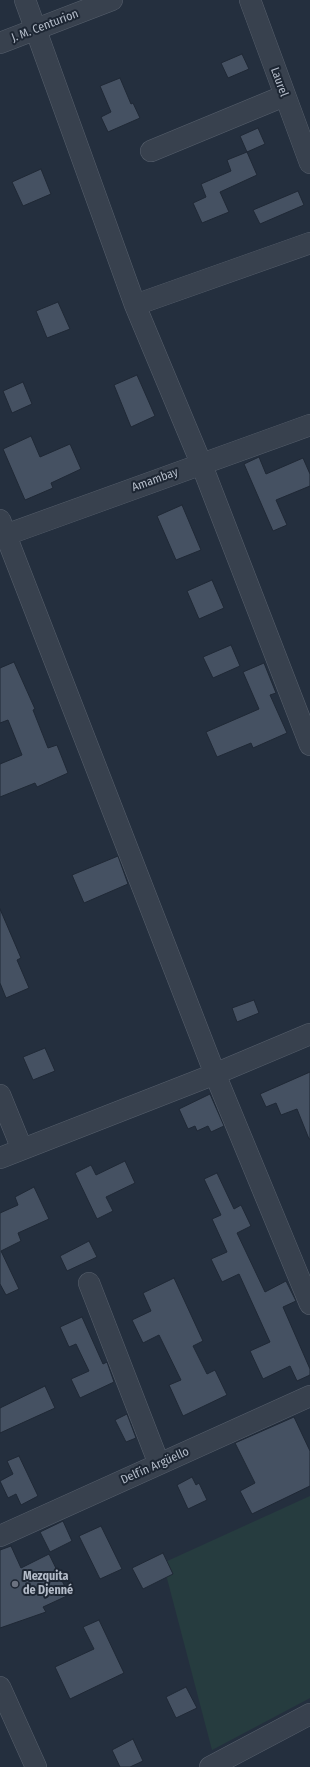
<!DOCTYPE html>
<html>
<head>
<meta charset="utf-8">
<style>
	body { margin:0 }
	canvas { display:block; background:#242f3e }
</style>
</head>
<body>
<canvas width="310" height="1767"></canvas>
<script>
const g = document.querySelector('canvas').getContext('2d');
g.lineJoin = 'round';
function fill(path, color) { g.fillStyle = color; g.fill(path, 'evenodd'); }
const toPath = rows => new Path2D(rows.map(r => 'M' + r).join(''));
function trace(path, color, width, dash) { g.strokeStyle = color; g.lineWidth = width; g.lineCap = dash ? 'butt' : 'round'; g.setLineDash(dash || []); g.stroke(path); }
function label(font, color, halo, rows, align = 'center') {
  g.font = font + ' "Fira Sans Condensed",sans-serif'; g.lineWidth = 4; g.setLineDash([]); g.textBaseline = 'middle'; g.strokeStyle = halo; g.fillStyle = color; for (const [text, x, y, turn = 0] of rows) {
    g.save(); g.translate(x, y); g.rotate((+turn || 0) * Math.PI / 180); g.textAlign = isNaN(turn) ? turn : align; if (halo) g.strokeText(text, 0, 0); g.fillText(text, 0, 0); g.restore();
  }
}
const green = toPath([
	[310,1496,310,1698,212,1750,163,1563]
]);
const building = toPath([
	[242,54,249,69,228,78,221,63,242,54],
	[120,78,131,104,133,103,140,118,108,132,101,117,111,112,100,86,120,78],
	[258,128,265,144,247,152,240,136,258,128],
	[247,152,257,175,220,192,229,212,202,223,193,203,206,197,201,184,231,171,227,160,247,152],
	[41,169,51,194,23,206,12,182,41,169],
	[298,191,304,205,260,224,253,210,298,191],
	[58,302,70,329,47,338,36,311,58,302],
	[137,375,155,416,131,427,114,385,137,375],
	[23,382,32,404,12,413,3,391,23,382],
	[31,436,40,457,70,444,81,469,51,483,53,488,25,500,3,449,31,436],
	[259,457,266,474,303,458,310,474,310,486,276,500,287,525,273,531,244,464,259,457],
	[182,505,201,550,176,560,157,516,182,505],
	[212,580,224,608,199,619,187,591,212,580],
	[231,645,240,666,213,678,203,657,231,645],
	[14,662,35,709,33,710,48,748,57,745,68,773,37,787,35,783,0,797,0,764,22,755,8,720,0,723,0,668,14,662],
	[264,663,276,693,270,695,287,733,253,748,251,743,217,757,206,732,259,709,243,672,264,663],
	[118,856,128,884,84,903,72,875,118,856],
	[0,909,21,958,17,960,29,988,6,998,0,983,0,909],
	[254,1000,259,1013,237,1022,232,1008,254,1000],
	[45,1048,55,1071,33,1080,23,1057,45,1048],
	[310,1072,310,1139,309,1139,297,1109,281,1115,276,1103,266,1107,260,1094,310,1072],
	[210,1094,224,1126,211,1132,208,1126,197,1131,195,1126,188,1129,179,1109,210,1094],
	[125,1161,135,1183,106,1197,113,1211,97,1219,75,1173,91,1165,96,1175,125,1161],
	[217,1173,234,1209,241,1205,251,1226,237,1233,265,1292,286,1281,296,1301,283,1307,310,1369,310,1375,297,1381,290,1366,263,1379,250,1351,270,1342,239,1274,222,1282,211,1259,227,1252,212,1219,221,1215,204,1179,217,1173],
	[34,1187,49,1219,18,1233,21,1241,1,1251,19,1289,6,1295,0,1284,0,1213,18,1205,15,1197,34,1187],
	[89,1241,97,1257,67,1271,60,1256,89,1241],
	[174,1278,203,1341,193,1346,207,1374,215,1370,227,1395,183,1416,169,1385,181,1380,159,1335,143,1343,132,1320,151,1311,143,1293,174,1278],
	[82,1317,103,1364,107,1362,114,1382,80,1398,71,1379,89,1371,76,1344,69,1347,60,1327,82,1317],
	[45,1386,55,1408,0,1433,0,1408,45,1386],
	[127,1414,136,1438,126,1442,115,1420,127,1414],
	[294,1417,310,1451,310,1486,252,1514,240,1491,255,1483,235,1443,294,1417],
	[19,1456,38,1496,21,1505,16,1494,8,1498,0,1481,13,1474,7,1461,19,1456],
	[192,1477,196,1485,199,1483,207,1500,188,1509,177,1485,192,1477],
	[63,1521,72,1541,50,1552,40,1532,63,1521],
	[101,1526,122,1569,100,1579,79,1536,101,1526],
	[11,1546,21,1568,49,1554,69,1595,43,1607,46,1612,0,1628,0,1550,11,1546],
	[163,1553,173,1574,143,1589,132,1568,163,1553],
	[99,1620,124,1673,70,1699,55,1667,94,1649,83,1627,99,1620],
	[186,1687,197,1708,176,1718,166,1697,186,1687],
	[133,1739,143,1761,130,1767,120,1767,112,1750,133,1739]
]);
const street = toPath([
	[25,0,135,305,201,463,310,745],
	[250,0,310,163],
	[0,43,112,0],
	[151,151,284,96],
	[135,305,310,243],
	[0,520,215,1074,310,1304],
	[0,537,310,425],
	[0,1095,22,1149],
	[0,1158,215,1074,310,1034],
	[89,1283,159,1464],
	[0,1536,310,1396],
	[0,1687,36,1767],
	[210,1767,310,1714]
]);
const markers = [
	[15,1584,4,"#6b7280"]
];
const streetNames = [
	["J. M. Centurion",45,26,-21],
	["Laurel",279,82,70],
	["Amambay",155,480,-20],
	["Delfín Argüello",155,1466,-24]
];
const poiNames = [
	["Mezquita",23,1577],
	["de Djenné",23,1591]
];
fill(green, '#263c3f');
fill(building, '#455162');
trace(building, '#1f2835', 1);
trace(street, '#565f6c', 22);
trace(street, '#38414e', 21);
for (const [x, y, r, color] of markers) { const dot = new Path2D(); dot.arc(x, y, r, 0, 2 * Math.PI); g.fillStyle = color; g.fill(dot); trace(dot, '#1d2633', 1.5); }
label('12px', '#b4bcc9', '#1d2633', streetNames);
label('bold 12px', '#b4bcc9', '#1d2633', poiNames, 'left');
</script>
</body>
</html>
